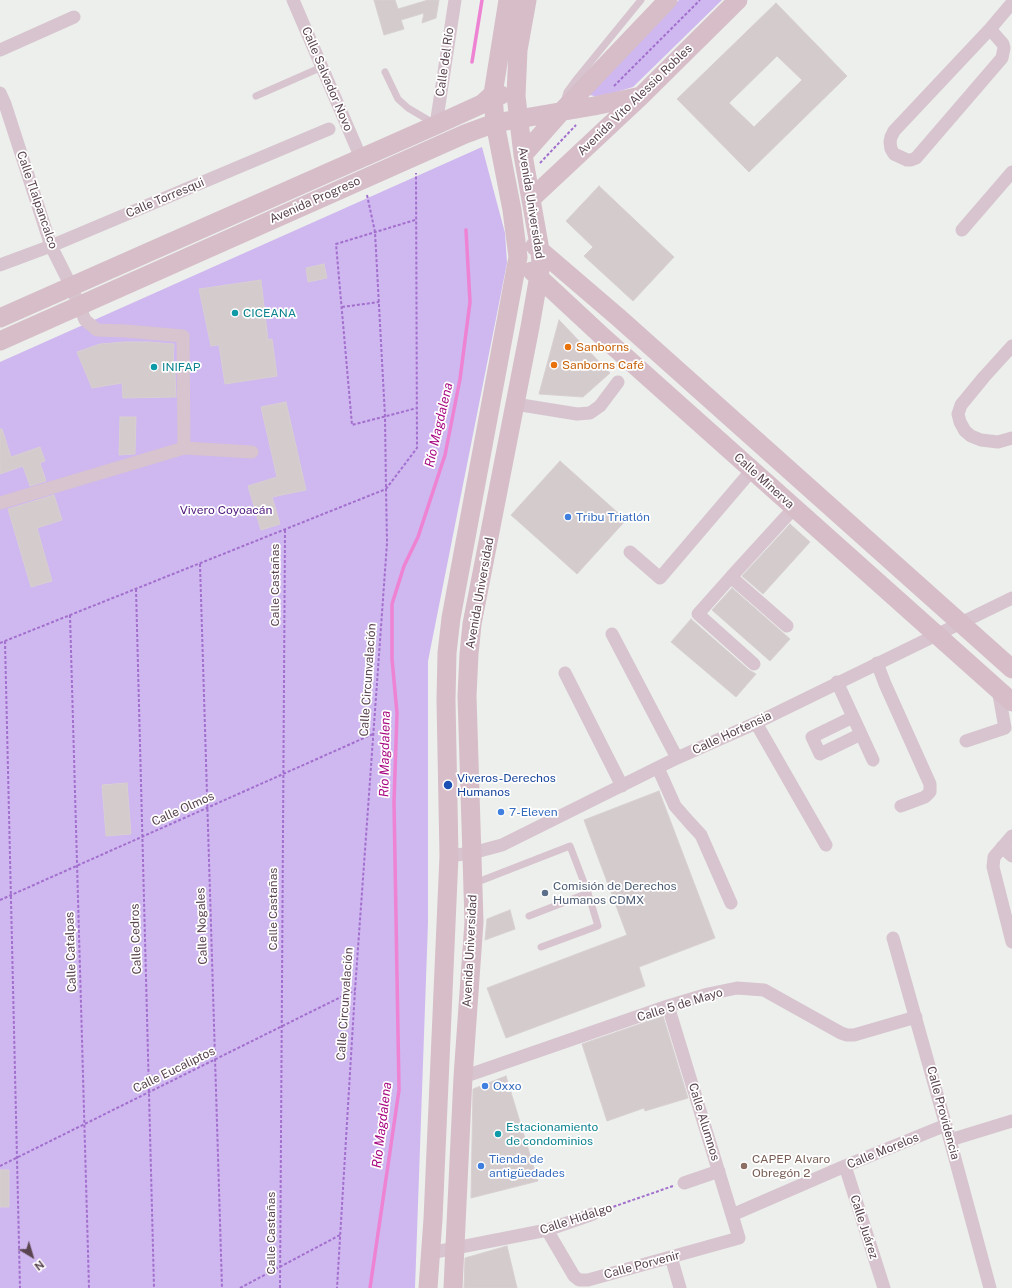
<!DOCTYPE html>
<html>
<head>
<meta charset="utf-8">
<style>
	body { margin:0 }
	#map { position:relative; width:1012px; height:1288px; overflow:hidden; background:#ecefec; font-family:"Public Sans",sans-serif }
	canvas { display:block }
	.north { position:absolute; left:12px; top:1236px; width:40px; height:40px; -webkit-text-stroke:3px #fff; paint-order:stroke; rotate:142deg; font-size:11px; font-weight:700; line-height:16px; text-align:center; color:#5a444f }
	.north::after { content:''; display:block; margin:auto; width:14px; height:18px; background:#5a444f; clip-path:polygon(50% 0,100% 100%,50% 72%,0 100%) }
</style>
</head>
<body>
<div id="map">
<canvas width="1012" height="1288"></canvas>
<div class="north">N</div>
</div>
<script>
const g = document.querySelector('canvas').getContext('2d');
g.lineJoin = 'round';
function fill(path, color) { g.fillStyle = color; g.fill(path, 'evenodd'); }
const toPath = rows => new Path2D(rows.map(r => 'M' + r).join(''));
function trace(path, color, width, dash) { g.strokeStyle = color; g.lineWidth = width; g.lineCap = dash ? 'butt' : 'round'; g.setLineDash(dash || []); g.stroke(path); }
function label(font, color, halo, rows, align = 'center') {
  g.font = font + ' "Public Sans",sans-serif'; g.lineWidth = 3.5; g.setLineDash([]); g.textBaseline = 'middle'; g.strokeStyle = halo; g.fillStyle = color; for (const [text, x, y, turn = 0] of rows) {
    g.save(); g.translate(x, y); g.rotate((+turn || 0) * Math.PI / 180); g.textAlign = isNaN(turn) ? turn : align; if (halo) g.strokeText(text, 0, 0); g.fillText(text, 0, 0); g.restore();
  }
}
const green = toPath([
	[679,0,722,0,633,87,599,97,585,94],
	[482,147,505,233,507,263,428,661,428,922,415,1288,0,1288,0,362]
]);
const stream = toPath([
	[472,62,482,0],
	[370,1288,399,1090,394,802,397,713,392,659,392,604,404,566,418,537,445,455,460,379,470,302,466,230]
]);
const building = toPath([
	[374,0,395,0,398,9,428,0,439,0,436,18,422,23,424,13,401,20,404,29,384,35,374,0],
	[776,3,847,76,749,172,677,99,776,3],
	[777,56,802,80,754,127,729,103,777,56],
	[599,186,674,257,633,301,584,256,593,247,566,221,599,186],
	[324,264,327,278,308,282,306,268,324,264],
	[261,280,268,340,272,339,277,376,225,384,219,345,211,346,199,289,261,280],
	[559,320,610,373,583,397,539,394,559,320],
	[125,342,150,342,174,344,173,372,175,372,176,397,123,398,122,383,92,388,77,352,100,344,125,342],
	[286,402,306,490,272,497,280,524,261,530,248,486,277,477,261,407,286,402],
	[120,417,136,417,135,454,119,455,120,417],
	[0,429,2,429,11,457,40,447,45,461,40,463,46,481,30,486,23,466,0,474,0,429],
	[560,461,626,520,577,574,511,515,560,461],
	[54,495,62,520,37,528,52,581,31,587,8,509,54,495],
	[790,524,810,542,763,594,742,576,790,524],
	[732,588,790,639,770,661,712,610,732,588],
	[691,619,749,670,756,674,736,697,671,642,691,619],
	[127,783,131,834,106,836,102,785,127,783],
	[659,791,715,938,639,967,645,986,506,1038,487,988,627,935,584,820,659,791],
	[510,910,515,929,485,940,487,919,510,910],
	[663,1016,688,1098,645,1111,644,1108,607,1121,582,1044,663,1016],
	[506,1076,538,1181,471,1198,473,1089,506,1076],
	[0,1170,9,1170,9,1207,0,1207,0,1170],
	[507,1246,517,1288,464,1288,465,1258,507,1246]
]);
const path = toPath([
	[614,86,700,0],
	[540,163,576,125],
	[367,195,375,232,385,416,386,489,417,448,416,173],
	[415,220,336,244,352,425,417,408],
	[342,307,379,302],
	[200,564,222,1288],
	[136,589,154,1288],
	[70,615,89,1288],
	[5,641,20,1288],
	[0,643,386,489,387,543,355,990,337,1288],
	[0,900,373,734],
	[0,1166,355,990],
	[604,1210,673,1186],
	[240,1288,340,1235],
	[280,1288,285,530]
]);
const lane = toPath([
	[385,72,398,99,408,108,435,124],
	[256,96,322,67],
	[565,99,567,92,575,81,641,0],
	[475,883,570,846,588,893,598,926,541,947],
	[529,916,588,893]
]);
const street = toPath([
	[293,0,361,158],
	[990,29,1003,44,1004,48,1002,58,916,158,911,160,907,160,894,154,891,149,890,142,891,137,894,131,990,29,1012,3],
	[0,50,74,17],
	[0,93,5,104,51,246,71,286,85,320,97,330,126,331,183,336,184,448],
	[436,125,455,0],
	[962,230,1012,172],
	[0,265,51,246,329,129],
	[1012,346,984,377,961,405,958,414,960,422,965,431,971,436,981,440,998,442,1012,438],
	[515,404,577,414,590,413,600,406,618,382],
	[0,503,184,448,252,452],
	[630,552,660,578,752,470],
	[731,577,698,614,754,664],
	[787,626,731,577,794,508],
	[612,634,677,758],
	[877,663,885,684,930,784,930,792,925,797,901,806],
	[565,673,622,786],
	[837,682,873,760],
	[853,717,812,737,820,754,861,734],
	[756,723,826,845],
	[966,741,1005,728,998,689],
	[658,768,675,806,689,822,701,835,731,903],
	[1012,836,994,857,993,867,1012,942],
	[1002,847,1012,856],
	[449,856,472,853,502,845,677,758,756,723,1012,598],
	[893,938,950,1140,990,1288],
	[463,1077,668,1006,708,994,737,988,764,990,841,1033,847,1035,854,1035,916,1017],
	[950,1140,1012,1121],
	[845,1166,884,1288],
	[684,1183,719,1171],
	[732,1215,845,1166,946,1125],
	[547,1230,574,1276,579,1280,588,1280,739,1238,668,1006],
	[430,1253,547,1230,593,1214],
	[671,1257,680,1288]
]);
const secondary = toPath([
	[523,155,562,111,668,0],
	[532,198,641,96,738,0],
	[535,246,619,318,1012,669],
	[532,271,602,336,1012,702],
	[0,318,436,125,482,104,493,94,501,95],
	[0,341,465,134,495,123,594,106,641,96],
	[428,1288,433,1219,449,856,446,700,447,653,451,618,518,257,512,210,495,123,493,94,508,0],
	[453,1288,463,1077,474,922,467,696,469,654,472,624,530,327,541,264,540,250,523,155,516,96,518,50,527,0]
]);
const markers = [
	[235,313,4,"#0f9aa8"],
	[568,347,4,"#e8710a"],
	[554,365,4,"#e8710a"],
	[154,367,4,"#0f9aa8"],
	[568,517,4,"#3f7fe0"],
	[448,785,5,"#1a4fb4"],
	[501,812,4,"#3f7fe0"],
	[545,893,4,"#5c6f8a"],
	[485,1086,4,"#3f7fe0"],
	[498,1134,4,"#0f9aa8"],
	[481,1166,4,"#3f7fe0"],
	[744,1166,4,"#8d6e63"]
];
const streetNames = [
	["Calle del Río",445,62,-82],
	["Calle Salvador Novo",327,79,67],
	["Avenida Vito Alessio Robles",635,100,-44],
	["Calle Torresqui",165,198,-23],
	["Calle Tlalpancalco",37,200,71],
	["Avenida Progreso",315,200,-24],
	["Avenida Universidad",531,203,81],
	["Calle Minerva",764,481,42],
	["Calle Castañas",275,585,-90],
	["Avenida Universidad",480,593,-80],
	["Calle Circunvalación",368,680,-86],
	["Calle Hortensia",732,733,-25],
	["Calle Olmos",183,809,-24],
	["Calle Castañas",273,909,-90],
	["Calle Nogales",202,926,-92],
	["Calle Cedros",136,939,-92],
	["Avenida Universidad",470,951,-87],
	["Calle Catalpas",71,952,-92],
	["Calle Circunvalación",345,1004,-86],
	["Calle 5 de Mayo",680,1005,-17],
	["Calle Eucaliptos",174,1070,-26],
	["Calle Providencia",943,1113,75],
	["Calle Alumnos",704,1122,73],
	["Calle Morelos",883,1151,-22],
	["Calle Hidalgo",576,1219,-18],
	["Calle Juárez",864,1227,72],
	["Calle Castañas",271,1233,-90],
	["Calle Porvenir",642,1265,-15]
];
const cultureNames = [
	["CICEANA",243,313],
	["INIFAP",162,367],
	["Estacionamiento",506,1127],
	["de condominios",506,1141]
];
const foodNames = [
	["Sanborns",576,347],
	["Sanborns Café",562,365]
];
const parkNames = [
	["Vivero Coyoacán",226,510]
];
const shopNames = [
	["Tribu Triatlón",576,517],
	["7-Eleven",509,812],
	["Oxxo",493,1086],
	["Tienda de",489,1159],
	["antigüedades",489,1173]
];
const transitNames = [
	["Viveros-Derechos",457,778],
	["Humanos",457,792]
];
const serviceNames = [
	["Comisión de Derechos",553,886],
	["Humanos CDMX",553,900]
];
const educationNames = [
	["CAPEP Alvaro",752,1159],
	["Obregón 2",752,1173]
];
const waterNames = [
	["Río Magdalena",439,425,-77],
	["Río Magdalena",385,754,-89],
	["Río Magdalena",382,1125,-83]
];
fill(green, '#cfb7ef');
trace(stream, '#ee83d3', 3.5);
fill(building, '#d4cbcd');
trace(building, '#d8cfd2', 1);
trace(path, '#a26fce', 2, [3, 2]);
trace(lane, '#d7c4ce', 7);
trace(street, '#d7c4ce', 13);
trace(secondary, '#d6bdc8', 19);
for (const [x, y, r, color] of markers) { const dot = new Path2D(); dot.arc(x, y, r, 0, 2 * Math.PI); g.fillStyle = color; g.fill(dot); trace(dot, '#fff', 1.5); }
label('12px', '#5a444f', '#fff', streetNames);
label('12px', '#0d838f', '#fff', cultureNames, 'left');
label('12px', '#c56008', '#fff', foodNames, 'left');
label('12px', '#4c147c', '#fff', parkNames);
label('12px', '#366cbe', '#fff', shopNames, 'left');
label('12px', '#164399', '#fff', transitNames, 'left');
label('12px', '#4e5e75', '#fff', serviceNames, 'left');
label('12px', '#785e54', '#fff', educationNames, 'left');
label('italic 13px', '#a80881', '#fff', waterNames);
</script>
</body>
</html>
